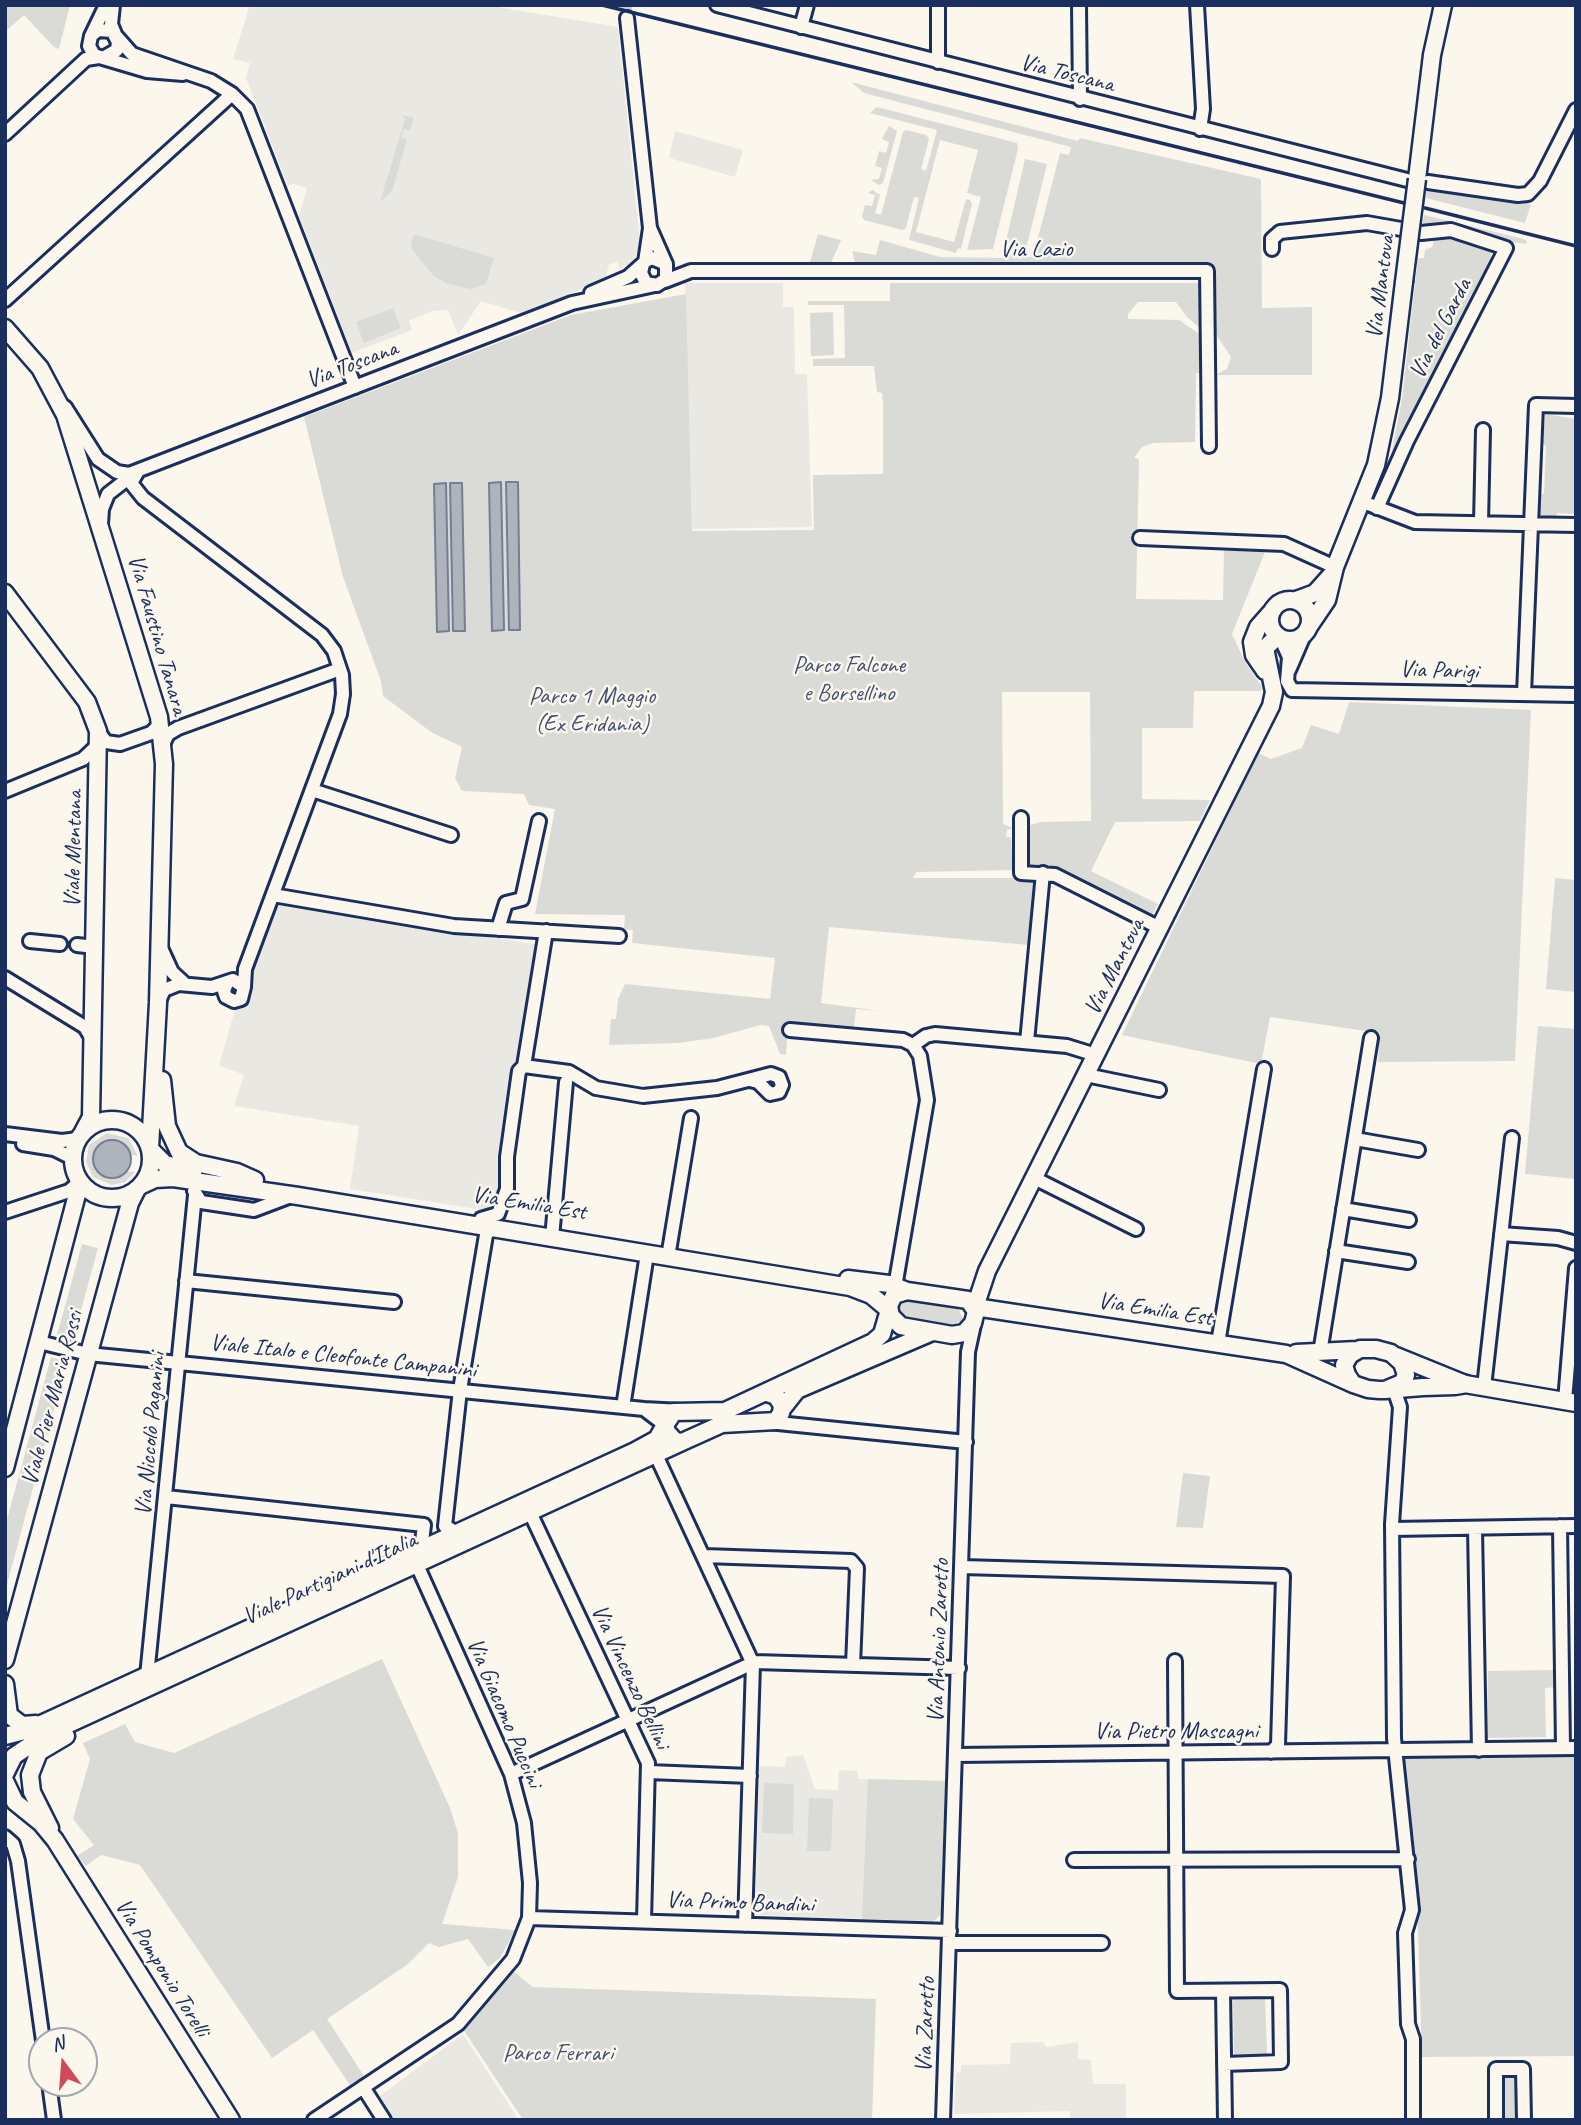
<!DOCTYPE html>
<html>
<head>
<meta charset="utf-8">
<style>
	body { margin:0 }
	#map { position:relative; width:1581px; height:2125px; overflow:hidden; background:#fbf7ec; font-family:Caveat,sans-serif }
	canvas { display:block }
	.frame { position:absolute; inset:0; border:7px solid #1b2f5e; pointer-events:none }
	.north { position:absolute; left:28px; top:2027px; width:70px; height:70px; box-sizing:border-box; background:#fbf7ec; border:2px solid #a1a7b3; border-radius:50%; rotate:344deg; font-size:19px; font-weight:700; line-height:28px; text-align:center; color:#1b2f5e }
	.north::after { content:''; display:block; margin:auto; width:24px; height:32px; background:#d1495b; clip-path:polygon(50% 0,100% 100%,50% 72%,0 100%) }
</style>
</head>
<body>
<div id="map">
<canvas width="1581" height="2125"></canvas>
<div class="frame"></div>
<div class="north">N</div>
</div>
<script>
const g = document.querySelector('canvas').getContext('2d');
g.lineJoin = 'round';
function fill(path, color) { g.fillStyle = color; g.fill(path, 'evenodd'); }
const toPath = rows => new Path2D(rows.map(r => 'M' + r).join(''));
function trace(path, color, width, dash) { g.strokeStyle = color; g.lineWidth = width; g.lineCap = dash ? 'butt' : 'round'; g.setLineDash(dash || []); g.stroke(path); }
function label(font, color, halo, rows, align = 'center') {
  g.font = font + ' Caveat,sans-serif'; g.lineWidth = 5; g.setLineDash([]); g.textBaseline = 'middle'; g.strokeStyle = halo; g.fillStyle = color; for (const [text, x, y, turn = 0] of rows) {
    g.save(); g.translate(x, y); g.rotate((+turn || 0) * Math.PI / 180); g.textAlign = isNaN(turn) ? turn : align; if (halo) g.strokeText(text, 0, 0); g.fillText(text, 0, 0); g.restore();
  }
}
const built = toPath([
	[250,5,485,5,618,27,640,241,634,261,620,269,617,262,609,264,605,280,521,313,481,301,458,335,448,310,432,311,409,321,412,330,352,353,299,216,307,188,293,184,288,186,246,78,250,63,233,59],
	[675,131,743,150,735,177,669,158],
	[685,283,783,283,783,307,794,307,795,374,807,374,812,527,692,529],
	[277,897,404,923,540,945,496,1212,350,1189,359,1126,234,1106,244,1075,219,1065,246,972],
	[803,1755,815,1789,838,1790,839,1770,858,1771,858,1779,945,1781,941,1914,934,1921,755,1915,759,1766,785,1767,786,1757],
	[463,2034,519,2120,390,2120,376,2099],
	[1043,2042,1046,2047,1078,2042,1078,2059,1091,2060,1093,2084,1126,2084,1126,2120,1070,2120,1070,2111,954,2114,956,2073,961,2072,961,2065,1010,2064,1011,2043]
]);
const green = toPath([
	[5,5,70,5,59,49,54,47,24,15,5,32],
	[851,82,1078,141,1080,138,1261,179,1262,308,1312,307,1312,375,1215,375,1227,369,1231,357,1213,330,1211,266,856,265,852,251,876,255,880,240,940,257,1002,258,1025,159,1047,164,1024,257,1033,257,1060,153,1069,155,1071,147,864,93],
	[877,107,1017,143,1018,149,993,249,967,250,981,197,967,193,978,150,940,140,916,232,954,242,966,199,970,200,972,204,961,249,958,248,956,253,909,240,919,198,914,197,906,228,902,230,864,220,862,216,865,205,872,206,875,195,868,193,872,190,880,195,875,213,881,215,903,132,906,130,926,135,929,139,921,169,926,171,937,130,870,113],
	[402,115,414,118,410,130,404,129,401,137,407,139,392,191,380,202,405,119],
	[889,126,897,131,883,183,879,185,871,180,879,179,882,168,875,166,879,151,886,153,889,142,882,139],
	[1427,188,1506,198,1531,204,1525,223,1426,198],
	[1424,215,1520,238,1527,241,1526,244,1422,228],
	[1443,233,1486,245,1491,255,1489,263,1390,460,1402,399,1418,258,1424,258,1425,250,1432,247,1435,237],
	[414,234,494,258,486,284,471,289,448,284,434,276,413,251,411,244],
	[818,234,841,240,830,265,774,266,774,262,810,262],
	[890,283,1201,283,1202,330,1187,317,1176,302,1138,302,1128,314,1128,319,1179,320,1202,336,1203,373,1196,373,1195,442,1153,443,1142,447,1135,456,1135,458,1139,459,1136,599,1223,600,1224,545,1267,547,1232,634,1246,664,1262,687,1261,691,1194,691,1193,728,1142,728,1142,799,1210,800,1200,821,1115,822,1091,871,1158,904,1151,917,1058,870,1028,868,1030,825,1041,822,1091,821,1090,692,1002,692,1003,824,1013,828,1007,830,1006,837,1011,837,1013,870,916,872,913,878,1033,878,1035,883,1029,945,829,927,821,1003,880,1011,856,1009,854,1027,845,1026,844,1031,788,1026,786,1055,780,1054,769,1026,761,1025,713,1038,678,1043,609,1045,611,1019,616,1019,618,999,625,984,770,999,775,958,632,943,633,930,624,929,625,915,535,914,555,809,529,805,524,794,462,791,455,778,462,747,431,732,383,696,381,681,343,577,304,417,571,315,686,294,692,531,814,530,813,475,883,474,883,402,882,393,877,392,874,366,813,366,813,359,845,358,844,305,808,305,808,301,890,301],
	[517,482,520,630,509,630,506,483],
	[462,483,465,631,453,631,450,484],
	[489,483,501,483,503,630,492,630],
	[393,308,401,328,364,343,356,322],
	[833,312,834,355,811,356,810,313],
	[1545,414,1576,419,1576,514,1557,513,1556,517,1539,515,1540,494,1544,494,1546,445,1542,445],
	[1349,702,1531,710,1515,1061,1378,1062,1380,1033,1270,1017,1261,1064,1122,1035,1258,753,1271,759,1302,748,1311,725,1339,734],
	[1555,878,1576,880,1576,992,1546,989],
	[1538,1026,1576,1029,1576,1179,1525,1174],
	[107,1133,128,1138,138,1156,130,1154,124,1144,115,1140,98,1146,93,1159,95,1168,135,1172,125,1182,112,1185,93,1177,86,1162,89,1145],
	[82,1244,98,1248,77,1325,68,1338,57,1335],
	[904,1299,958,1308,963,1319,954,1325,901,1316,896,1310,897,1304],
	[51,1357,61,1360,63,1376,5,1592,5,1527],
	[1183,1473,1210,1476,1203,1528,1176,1527],
	[382,1659,450,1808,458,1833,458,1877,442,1924,515,1930,500,1958,488,1967,468,1939,439,1947,429,1943,408,1964,327,2019,364,2076,350,2085,313,2030,272,2058,140,1865,101,1855,86,1866,77,1856,94,1845,73,1819,90,1759,83,1743,125,1724,135,1742,174,1753],
	[1555,1670,1555,1687,1545,1688,1546,1737,1487,1738,1488,1671],
	[1576,1755,1576,2056,1422,2057,1417,1898,1404,1759],
	[868,1779,945,1781,941,1914,934,1921,862,1919],
	[764,1783,794,1784,793,1834,762,1833],
	[809,1798,833,1799,831,1851,807,1851],
	[514,1972,533,1987,876,1999,872,2120,523,2120,463,2029],
	[1265,1998,1267,2055,1234,2055,1233,1999],
	[1503,2078,1516,2078,1517,2120,1503,2120]
]);
const water = toPath([
	[501,482,504,630,492,631,489,483,501,482],
	[506,482,518,482,520,630,509,630,506,482],
	[446,483,449,631,437,632,434,484,446,483],
	[450,483,462,483,465,631,453,631,450,483],
	'93 1159a19 19 0 1 1 38 0a19 19 0 1 1-38 0Z'
]);
const minorTunnel = toPath([
	[626,5,627,18]
]);
const minor = toPath([
	[113,5,111,24,115,34],
	[717,5,1407,180],
	[938,5,938,62],
	[1079,5,1080,99],
	[1197,5,1203,109,1200,129],
	[627,18,650,228,645,262],
	[801,27,807,5],
	[91,36,98,30,112,31,118,42,117,50,103,58,94,55,89,46,91,36,106,5],
	[117,37,132,54,211,81,232,94,247,109,355,387],
	[103,58,147,71,183,74],
	[5,134,86,59,99,57],
	[1428,182,1518,195,1528,194,1540,181,1576,110],
	[650,228,665,262],
	[1272,249,1272,239,1280,232,1367,223,1401,229],
	[665,281,691,271,1207,271,1209,446],
	[591,293,628,277,646,261,652,258,666,264,666,279,657,285,646,283,641,273,643,264],
	[5,300,232,94],
	[65,407,98,459,117,472,129,474,572,303,655,285],
	[138,471,131,483,143,498,322,635,334,651,342,675,343,694,340,714,245,969,244,987],
	[1363,502,1415,522,1576,525],
	[1377,508,1407,441,1506,248,1451,230,1421,233],
	[1481,523,1483,430],
	[101,524,102,509,108,494,135,473],
	[1140,538,1284,544,1335,567],
	[1280,637,1289,657,1287,681,1292,690,1576,695],
	[1289,670,1305,633],
	[1524,694,1536,405,1576,406],
	[98,731,106,742,120,744,151,733,158,726,159,718],
	[163,744,168,734,178,728,340,669],
	[312,790,451,835],
	[5,791,83,759,98,745],
	[1021,818,1021,873,1055,875,1160,928],
	[273,895,454,926,619,936],
	[498,929,506,903,522,899,539,821],
	[30,941,60,944],
	[77,945,95,947],
	[161,948,172,972,185,984],
	[5,978,85,1027,92,1039],
	[158,1003,164,990,179,984,212,987,233,980,244,987,241,999,234,1001,226,997,224,991,227,983],
	[790,1030,903,1040,913,1045,920,1056,927,1100,895,1287],
	[1027,1042,1043,873],
	[913,1045,926,1036,935,1034,1067,1046,1096,1055],
	[524,1066,569,1072,596,1088,643,1096,717,1088,771,1074,779,1077,782,1085,779,1092,770,1094,758,1082,750,1080],
	[1086,1075,1159,1090],
	[5,1134,62,1141,78,1139],
	[1355,1139,1418,1150],
	[23,1144,54,1149,72,1158],
	[1034,1178,1136,1229],
	[194,1191,201,1202,254,1210,291,1196],
	[1343,1209,1409,1220],
	[5,1212,69,1191,76,1185,77,1178],
	[481,1219,498,1214,507,1189,507,1157,519,1071,524,1066,546,931],
	[1501,1234,1558,1238,1576,1243],
	[552,1238,566,1082],
	[1336,1251,1408,1262],
	[668,1257,691,1118],
	[186,1281,394,1302],
	[39,1342,88,1354,644,1409],
	[1218,1343,1264,1069],
	[1320,1353,1371,1038],
	[1484,1387,1512,1138],
	[1394,1389,1400,1407,1392,1524,1394,1738,1412,1910,1405,1933,1408,2024,1413,2039,1413,2120],
	[1565,1401,1576,1268],
	[623,1407,647,1254],
	[768,1422,966,1442],
	[665,1425,644,1409,682,1411],
	[656,1455,753,1664,745,1925],
	[166,1497,424,1525,421,1550],
	[527,1506,648,1763,644,1921],
	[1560,1526,1563,1748],
	[1475,1528,1479,1750],
	[1392,1529,1576,1526],
	[457,1533,445,1526,460,1390,486,1235,490,1230,497,1230],
	[704,1556,851,1561,857,1568,853,1665],
	[962,1567,1283,1576,1278,1745,1271,1752],
	[1175,1661,1177,1991,1280,1990,1281,2062,1224,2064],
	[147,1676,195,1195],
	[956,1755,1576,1748],
	[649,1772,750,1776],
	[511,1774,755,1662,959,1668],
	[5,1837,13,1844,18,1861,43,2041],
	[1074,1860,1408,1859],
	[529,1918,950,1931],
	[949,1943,1102,1943],
	[1223,1991,1225,2120],
	[49,2083,54,2120],
	[363,2087,384,2120],
	[314,2120,458,2024,513,1959,529,1918,530,1883,524,1823,511,1774,417,1565],
	[943,2120,968,1352,975,1320],
	[1496,2120,1496,2069,1523,2069,1524,2120]
]);
const major = toPath([
	[1417,179,1432,55,1443,5],
	[5,328,40,368,65,415,159,717,164,764,158,1003,150,1148],
	[5,593,87,702,98,731,91,1117,82,1134],
	'1270 620a20 20 0 1 1 40 0a20 20 0 1 1-40 0Z',
	[1296,600,1315,593,1332,574],
	[1308,628,1327,600,1335,567,1376,465,1390,398,1404,282],
	[1278,636,1265,648,1274,692,1271,706,987,1271,975,1307,1286,1354,1353,1384],
	[1265,671,1254,655,1252,642,1258,627,1273,610],
	[162,1080,167,1126,179,1152,196,1163,237,1172,255,1180],
	'73 1159a39 39 0 1 1 78 0a39 39 0 1 1-78 0Z',
	[150,1149,165,1164,194,1170],
	[142,1185,155,1179,173,1178,298,1196,850,1287,871,1295,889,1310,882,1334,873,1342,725,1411,674,1412,665,1425,667,1432,675,1441,682,1442,722,1424,776,1421,781,1413,782,1405,776,1396,767,1393],
	[848,1279,889,1284,907,1291],
	[907,1291,968,1300,976,1311,973,1323,964,1333,952,1335,901,1326,891,1316,889,1306,894,1295,907,1291],
	[1296,1353,1357,1350],
	[1396,1356,1465,1384,1576,1403],
	[1385,1390,1402,1383,1406,1375,1402,1363,1391,1353,1376,1349,1360,1349,1350,1355,1344,1365,1347,1375,1353,1384,1368,1389,1379,1390,1385,1390,1423,1387,1455,1386,1467,1384],
	[782,1409,797,1390,930,1333],
	[5,1468,80,1183],
	[5,1660,130,1203,137,1189],
	[5,1684,9,1715,22,1725,36,1724],
	[5,1736,28,1730,102,1696,635,1451,657,1439,665,1425],
	[5,1774,14,1756,45,1735,682,1442],
	[5,1781,15,1802,41,1823,55,1840,231,2120],
	[50,1828,32,1792,30,1775,39,1752,66,1736]
]);
const rail = toPath([
	[602,5,1404,203],
	[1425,208,1576,246]
]);
const majorBridge = toPath([
	[1404,282,1417,179]
]);
const streetNames = [
	["Via Toscana",1067,74,14],
	["Via Lazio",1036,250],
	["Via Mantova",1381,287,-83],
	["Via del Garda",1441,329,-63],
	["Via Toscana",352,365,-21],
	["Via Faustino Tanara",157,635,74],
	["Via Parigi",1439,671,2],
	["Viale Mentana",74,849,-89],
	["Via Mantova",1115,967,-63],
	["Via Emilia Est",529,1204,9],
	["Via Emilia Est",1155,1310,9],
	["Viale Italo e Cleofonte Campanini",343,1357,6],
	["Viale Pier Maria Rossi",53,1398,-75],
	["Via Niccolò Paganini",151,1434,-85],
	["Viale Partigiani d'Italia",330,1579,-25],
	["Via Antonio Zarotto",939,1641,-88],
	["Via Vincenzo Bellini",630,1677,65],
	["Via Giacomo Puccini",504,1713,67],
	["Via Pietro Mascagni",1176,1732],
	["Via Primo Bandini",740,1903,2],
	["Via Pomponio Torelli",162,1968,58],
	["Via Zarotto",926,2025,-88]
];
const parkNames = [
	["Parco Falcone",849,666],
	["e Borsellino",849,694],
	["Parco 1 Maggio",592,697],
	["(Ex Eridania)",592,725],
	["Parco Ferrari",558,2054]
];
fill(built, '#eae8e2');
fill(green, '#dadad7');
fill(water, '#afb3bb');
trace(water, '#747e96', 2);
trace(minorTunnel, '#cecfd0', 12, [12, 6]);
trace(minor, '#1b2f5e', 18);
trace(major, '#1b2f5e', 21);
trace(minor, '#fbf7ec', 12);
trace(major, '#fbf7ec', 16);
trace(rail, '#1b2f5e', 3.5);
trace(majorBridge, '#1b2f5e', 21, []);
trace(majorBridge, '#fbf7ec', 16);
label('24px', '#1b2f5e', '#fbf7ec', streetNames);
label('24px', '#415176', '#fbf7ec', parkNames);
</script>
</body>
</html>
